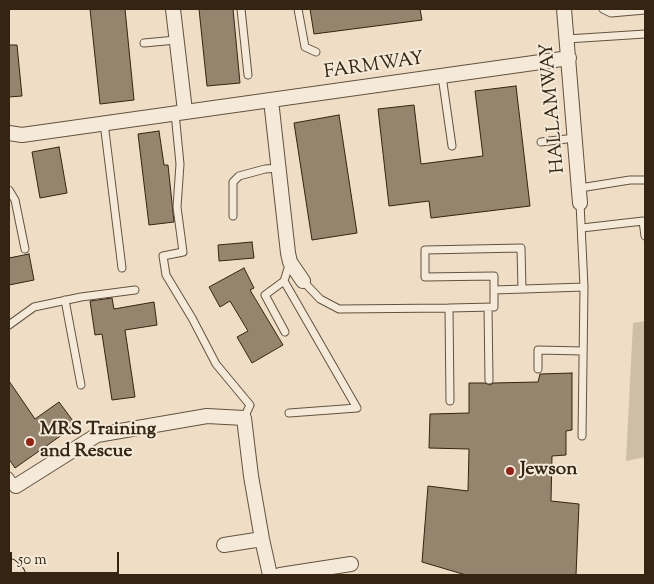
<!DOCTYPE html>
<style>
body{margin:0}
#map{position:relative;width:654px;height:584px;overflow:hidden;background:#efdec5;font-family:"Sorts Mill Goudy",serif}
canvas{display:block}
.frame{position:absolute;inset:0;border:10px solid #342411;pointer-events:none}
.scale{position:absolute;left:10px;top:552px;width:109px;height:22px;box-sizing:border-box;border:2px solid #342411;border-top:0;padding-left:6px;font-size:15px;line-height:18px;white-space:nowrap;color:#342411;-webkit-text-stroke:4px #f5ead9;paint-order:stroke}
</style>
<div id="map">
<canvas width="654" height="584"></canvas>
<div class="frame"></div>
<div class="scale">50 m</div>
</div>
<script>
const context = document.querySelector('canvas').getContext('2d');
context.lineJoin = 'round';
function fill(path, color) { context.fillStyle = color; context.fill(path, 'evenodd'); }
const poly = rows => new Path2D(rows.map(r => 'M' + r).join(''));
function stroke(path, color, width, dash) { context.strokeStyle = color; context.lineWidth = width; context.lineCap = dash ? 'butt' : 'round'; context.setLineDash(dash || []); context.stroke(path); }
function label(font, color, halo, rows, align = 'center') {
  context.font = font + ' "Sorts Mill Goudy",serif'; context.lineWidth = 4; context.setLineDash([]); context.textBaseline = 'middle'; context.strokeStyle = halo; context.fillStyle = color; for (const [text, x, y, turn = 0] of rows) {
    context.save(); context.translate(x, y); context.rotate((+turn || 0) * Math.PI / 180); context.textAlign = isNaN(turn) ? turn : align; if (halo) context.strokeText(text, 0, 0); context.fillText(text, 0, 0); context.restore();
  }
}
const green = poly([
 [645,321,645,457,626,461,633,323]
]);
const building = poly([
 [90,9,125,9,134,100,100,104,90,9],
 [199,9,233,9,240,83,207,86,199,9],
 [310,9,420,9,422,20,314,34,310,9],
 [9,45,17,45,22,96,9,97,9,45],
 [516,86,530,206,431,218,429,201,389,206,378,109,414,105,421,164,483,156,475,91,516,86],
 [339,115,357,233,312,240,294,123,339,115],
 [159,131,164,165,168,165,174,222,149,225,138,134,159,131],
 [59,147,67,193,40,198,32,152,59,147],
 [252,242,254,258,219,261,218,245,252,242],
 [29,254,34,280,9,285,9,258,29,254],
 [244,268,254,288,250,290,283,345,252,363,237,337,248,331,230,301,220,307,209,287,244,268],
 [112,298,114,309,154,302,157,325,125,330,135,397,112,400,102,334,95,335,90,301,112,298],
 [572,373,572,430,566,431,566,455,552,456,551,501,579,504,576,575,466,575,422,562,428,486,468,491,469,449,429,448,430,414,469,413,469,383,485,383,490,385,493,383,538,382,540,374,572,373],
 [9,381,35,419,59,402,76,425,15,468,9,459,9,381]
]);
const service = poly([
 [241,9,248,75],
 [298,9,305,47,316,52],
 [603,9,611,13,645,10],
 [567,39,645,34],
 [144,43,176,40],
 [442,76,452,146],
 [175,113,180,164,177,207,183,252,163,256,166,275,192,318,216,364,250,405,244,418],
 [104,123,122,268],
 [541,142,575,138],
 [580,188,630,180,645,180],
 [9,190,15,200,25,249],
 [580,203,584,287,582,436],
 [233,216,233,182,239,176,265,169,279,168],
 [582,228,643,221,645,236],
 [284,281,357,408,289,413],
 [303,281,320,299,339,309,449,308],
 [494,290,584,287],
 [65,300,81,385],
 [488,307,489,380],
 [9,325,34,307,81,297,135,290],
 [285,332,265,295,284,281,290,262],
 [538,369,538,350,583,351],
 [450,401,449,308,494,307,494,276,425,277,425,250,521,248,522,289],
 [9,476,16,486]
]);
const minor = poly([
 [173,9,185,111],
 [564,9,580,203],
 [271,100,288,253,290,262,303,281],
 [9,133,22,135,569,58],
 [16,486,97,435,207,416,244,418,251,476,262,539,270,575],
 [224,545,262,539],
 [280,575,351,564]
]);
const trunk = poly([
 [9,570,14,575]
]);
const markers = [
 [30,442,5,"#8f2418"],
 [510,471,5,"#8f2418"]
];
const streetNames = [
 ["FARMWAY",374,67,-8],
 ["HALLAMWAY",554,108,-95]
];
const poiNames = [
 ["MRS Training",40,431],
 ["and Rescue",40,453],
 ["Jewson",520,471]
];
fill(green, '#cfbea6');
fill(building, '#95856f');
stroke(building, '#342411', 1);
stroke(service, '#63523e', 9);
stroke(minor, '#63523e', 16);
stroke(trunk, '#342411', 24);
stroke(service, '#f5ead9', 7);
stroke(minor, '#f5ead9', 14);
stroke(trunk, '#efdec5', 22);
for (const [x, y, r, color] of markers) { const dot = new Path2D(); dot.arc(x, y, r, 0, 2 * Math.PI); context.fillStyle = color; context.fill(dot); stroke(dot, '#f5ead9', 2); }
label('19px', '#342411', '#f5ead9', streetNames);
label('bold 19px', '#342411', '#f5ead9', poiNames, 'left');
</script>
